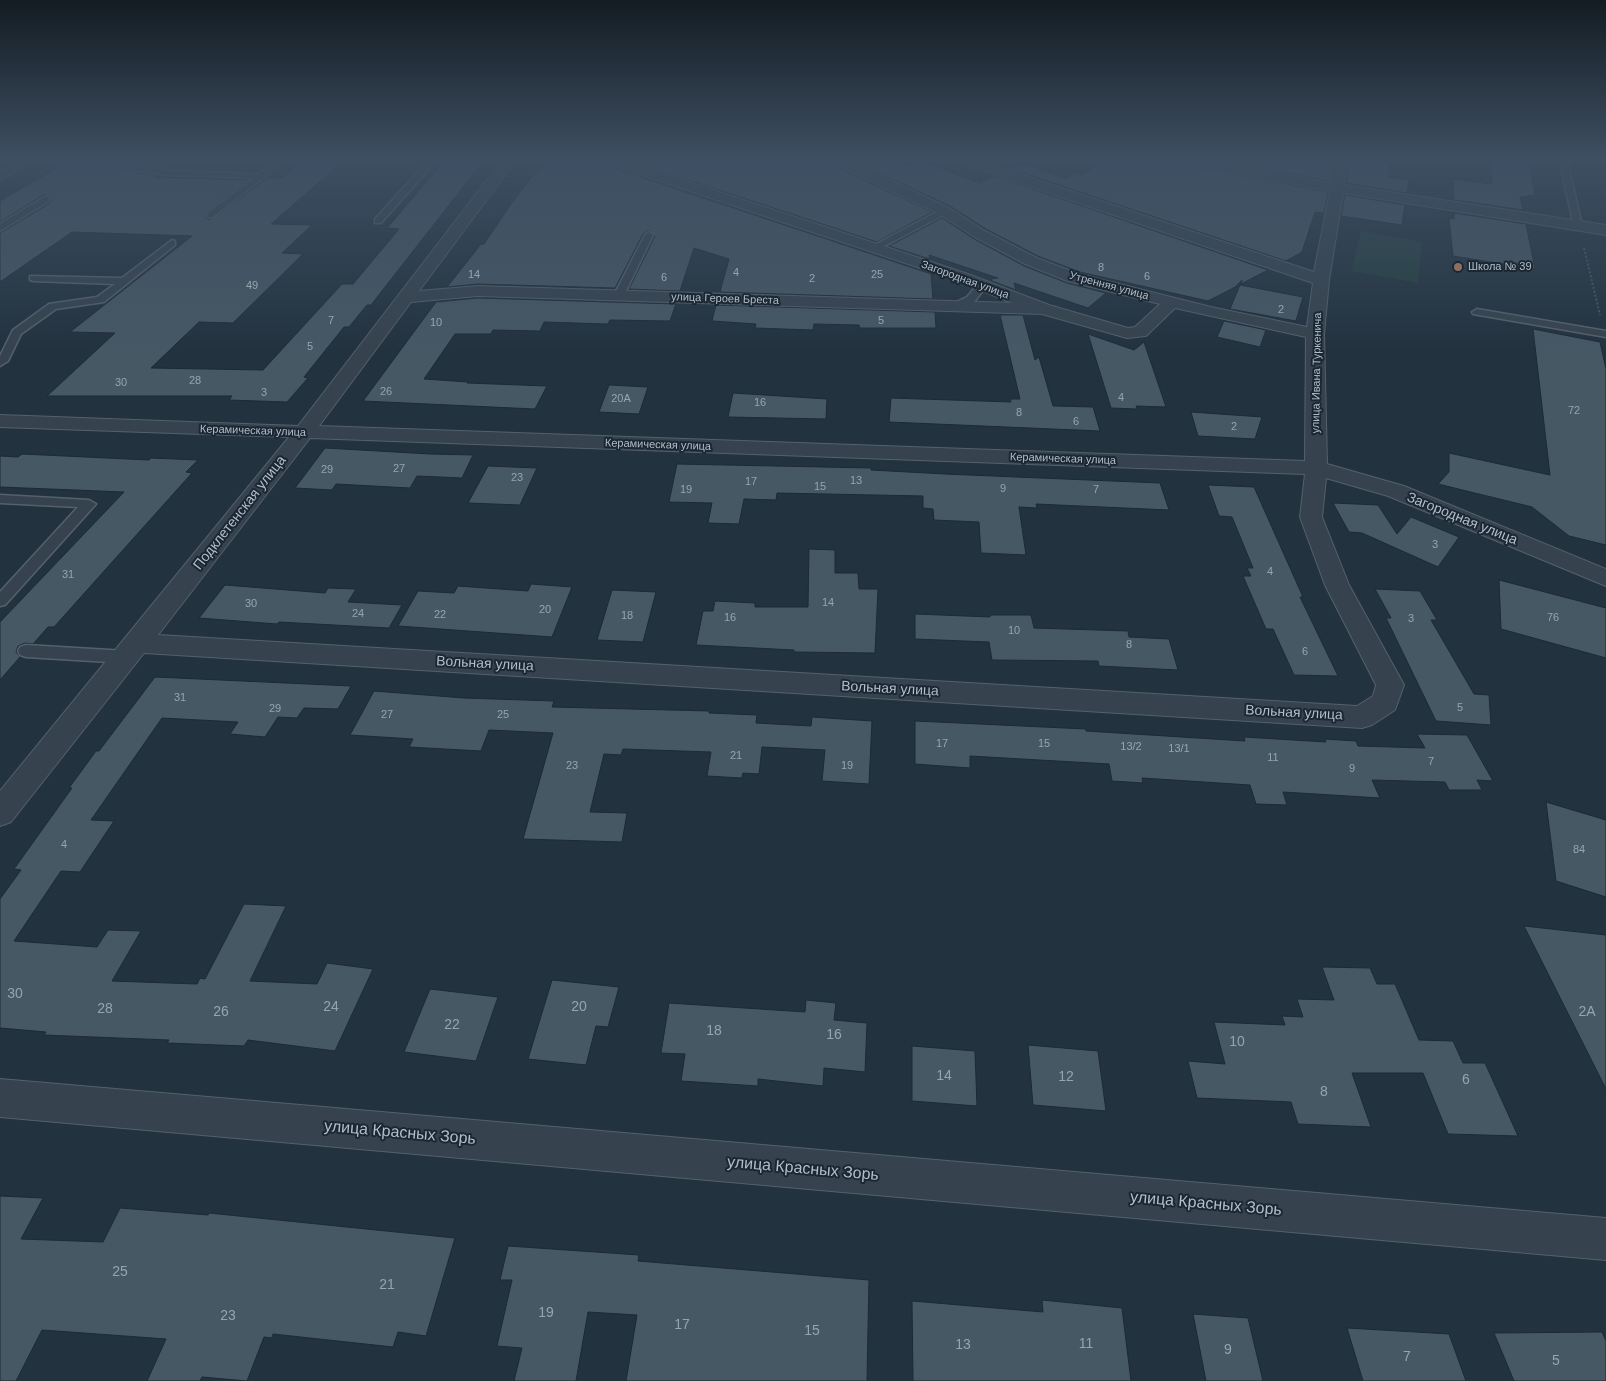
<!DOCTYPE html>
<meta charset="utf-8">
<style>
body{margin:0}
canvas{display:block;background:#22323e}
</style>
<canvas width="1606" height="1381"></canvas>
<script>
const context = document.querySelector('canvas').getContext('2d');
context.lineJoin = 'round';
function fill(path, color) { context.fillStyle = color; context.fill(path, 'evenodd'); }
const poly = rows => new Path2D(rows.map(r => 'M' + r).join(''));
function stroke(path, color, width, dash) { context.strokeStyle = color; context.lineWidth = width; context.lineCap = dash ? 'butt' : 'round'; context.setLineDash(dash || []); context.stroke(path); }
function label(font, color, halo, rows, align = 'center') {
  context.font = font + ' Arial,sans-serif'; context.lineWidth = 4; context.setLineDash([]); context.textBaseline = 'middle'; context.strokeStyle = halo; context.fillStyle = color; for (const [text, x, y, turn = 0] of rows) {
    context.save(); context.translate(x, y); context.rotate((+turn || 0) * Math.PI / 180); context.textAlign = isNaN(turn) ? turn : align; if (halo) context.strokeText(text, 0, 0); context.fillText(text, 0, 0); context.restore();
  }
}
const green = poly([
 [1361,231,1422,242,1418,283,1352,271]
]);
const building = poly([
 [72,159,120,159,121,167,130,172,156,175,154,177,249,180,207,212,206,218,210,220,267,178,282,178,305,159,346,159,271,224,312,225,282,253,303,254,233,323,199,322,151,368,263,370,342,284,353,284,399,229,387,228,446,159,485,159,371,305,367,305,349,327,344,327,304,377,308,378,287,402,229,400,232,396,47,396,115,333,70,332,192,236,72,232,0,282,0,233,50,203,52,199,45,194,0,222,0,201,72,159],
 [132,159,180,159,166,169,134,164,132,159],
 [550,159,600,159,602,164,931,274,933,299,720,292,729,259,694,248,680,291,629,289,655,236,649,230,643,234,615,288,478,284,447,287,481,244,484,244,511,204,538,169,542,169,550,159],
 [625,159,827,159,830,164,932,212,877,242,625,159],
 [850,159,898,159,899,167,919,161,979,183,995,176,1268,270,1241,284,1242,280,1235,287,1208,301,1080,272,1038,256,986,229,950,206,850,159],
 [1105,159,1157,159,1328,192,1324,213,1315,212,1302,252,1286,261,1012,169,1024,164,1066,178,1076,173,1082,175,1105,159],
 [1225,159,1334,159,1330,181,1224,161,1225,159],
 [1350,159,1390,159,1388,177,1409,180,1407,193,1346,183,1350,159],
 [1490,159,1528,159,1535,195,1520,197,1523,210,1454,200,1453,179,1492,184,1490,159],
 [1345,195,1405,205,1402,225,1341,216,1345,195],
 [1454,213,1526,224,1535,269,1453,256,1449,218,1454,219,1454,213],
 [942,218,974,239,1024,266,1067,283,1106,293,1088,308,1014,283,1016,290,992,281,991,279,998,278,929,255,930,259,889,246,942,218],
 [1240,285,1303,297,1296,321,1230,309,1240,285],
 [478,298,676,304,670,321,610,320,608,324,544,322,540,331,493,330,491,334,455,334,424,379,468,382,467,383,547,386,535,409,363,401,436,302,478,298],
 [716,305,935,312,936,328,860,328,859,325,814,324,813,330,755,328,756,324,712,321,716,305],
 [1000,315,1023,315,1035,360,1039,357,1053,406,1093,407,1100,431,889,422,891,398,1011,402,1010,399,1020,399,1000,315],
 [1224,321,1266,330,1260,347,1217,337,1224,321],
 [1533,329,1600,342,1606,369,1606,545,1569,536,1532,507,1438,484,1449,472,1449,453,1550,475,1533,329],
 [1088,334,1134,350,1144,342,1166,407,1136,406,1137,409,1111,408,1088,334],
 [609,385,648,387,639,414,599,412,609,385],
 [733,393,827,399,826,419,728,417,733,393],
 [1191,412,1262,417,1255,439,1198,436,1191,412],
 [325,448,430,454,473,455,462,478,417,476,410,488,336,484,332,490,295,488,325,448],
 [22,454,149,460,151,458,198,460,186,472,192,473,54,627,48,627,33,644,25,643,18,646,16,652,20,657,0,680,0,622,124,492,0,487,0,456,18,457,22,454],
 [677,464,871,468,871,470,945,474,1160,483,1169,510,1036,504,1037,508,1019,507,1026,555,981,553,979,522,934,520,933,509,923,508,923,496,777,493,776,500,744,499,739,524,708,523,712,503,669,502,677,464],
 [488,466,537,468,520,505,468,503,488,466],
 [1208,485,1254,487,1303,597,1300,597,1338,676,1294,675,1273,629,1266,629,1243,576,1251,576,1247,568,1253,568,1232,517,1219,516,1208,485],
 [1333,503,1378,505,1397,534,1411,517,1459,537,1438,567,1362,533,1349,532,1333,503],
 [809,549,835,550,835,573,858,573,859,589,878,589,875,653,794,652,794,650,696,645,703,611,713,611,715,601,755,603,755,607,808,607,809,549],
 [1499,580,1606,608,1606,658,1501,629,1499,580],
 [531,584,572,587,552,637,398,626,418,591,454,593,458,586,528,591,531,584],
 [225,585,325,593,328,588,356,589,348,602,402,605,389,628,279,622,277,624,199,618,225,585],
 [1375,589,1420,591,1437,620,1431,620,1474,694,1489,695,1491,725,1436,721,1386,618,1391,618,1375,589],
 [612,590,656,592,643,642,597,640,612,590],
 [915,614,990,617,990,615,1031,615,1034,628,1128,631,1129,637,1169,639,1178,670,1099,666,1098,661,992,660,989,642,915,639,915,614],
 [155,677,351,686,338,709,304,708,297,718,278,717,265,737,230,734,238,722,162,718,91,820,114,821,80,872,61,871,14,941,97,947,108,930,141,931,112,981,197,984,200,978,205,979,244,904,286,906,250,981,317,984,327,963,373,969,335,1051,248,1040,244,1046,167,1043,169,1040,44,1035,46,1032,0,1028,0,899,21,870,14,869,72,788,69,788,96,751,99,751,155,677],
 [374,691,464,698,554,701,552,707,709,711,709,713,757,715,756,723,811,726,812,717,872,721,869,784,822,781,825,750,762,747,759,774,743,773,742,778,707,776,711,752,623,749,621,755,604,754,590,812,627,813,622,842,523,839,553,733,489,730,481,751,409,747,413,739,350,735,374,691],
 [915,721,1086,729,1086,731,1245,741,1244,737,1326,742,1325,739,1356,741,1358,746,1425,748,1417,734,1467,735,1493,781,1477,780,1482,790,1449,790,1445,782,1372,780,1380,798,1283,792,1287,805,1256,804,1250,785,1142,778,1143,783,1112,781,1109,764,970,756,970,768,915,764,915,721],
 [1546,802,1606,820,1606,897,1556,881,1546,802],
 [1524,926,1606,935,1606,1089,1524,926],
 [1322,967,1370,968,1377,984,1395,984,1419,1040,1453,1041,1463,1063,1485,1063,1518,1136,1448,1134,1423,1073,1352,1073,1371,1127,1298,1124,1291,1102,1197,1098,1188,1061,1225,1064,1214,1022,1285,1025,1282,1016,1303,1017,1297,999,1334,1000,1322,967],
 [552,980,619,987,608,1027,596,1026,586,1065,528,1059,552,980],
 [430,989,498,997,476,1061,404,1052,430,989],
 [806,1000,836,1003,834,1020,867,1023,865,1072,824,1068,823,1086,758,1079,758,1086,681,1081,685,1054,661,1053,669,1003,805,1012,806,1000],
 [1028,1045,1098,1051,1106,1111,1033,1105,1028,1045],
 [912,1046,975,1051,977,1106,912,1101,912,1046],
 [0,1196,43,1198,21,1239,103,1242,120,1208,208,1215,209,1213,455,1238,426,1336,398,1332,393,1347,273,1334,272,1338,264,1337,247,1381,202,1377,200,1381,147,1381,166,1339,42,1330,16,1381,0,1381,0,1196],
 [508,1246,639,1255,638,1261,869,1280,867,1381,626,1381,637,1315,588,1312,576,1381,514,1381,522,1348,497,1346,512,1280,500,1280,508,1246],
 [1042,1300,1122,1308,1131,1381,913,1381,912,1301,1043,1312,1042,1300],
 [1193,1314,1248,1318,1263,1381,1206,1381,1193,1314],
 [1347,1328,1449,1334,1466,1381,1363,1381,1347,1328],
 [1602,1332,1606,1341,1606,1381,1514,1381,1494,1333,1602,1332]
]);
const path = poly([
 [1584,248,1600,315]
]);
const service = poly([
 [122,159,130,159,129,162,133,166,168,171,260,174,279,159,288,159,211,218,208,217,208,213,254,178,168,175,131,170,122,165,122,159],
 [430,159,438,159,381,223,375,223,375,219,430,159],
 [1559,159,1567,159,1582,226,1581,228,1578,229,1574,226,1559,159],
 [0,164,18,164,22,166,18,168,0,168,0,164],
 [46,196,50,199,49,201,0,231,0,224,46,196],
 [944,208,948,211,947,213,877,250,871,250,869,248,944,208],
 [649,232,653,235,624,295,619,298,615,297,614,295,645,235,649,232],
 [172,240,175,241,175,245,104,302,56,309,21,334,8,361,0,366,0,356,13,330,49,304,97,297,115,284,33,281,30,280,30,276,122,278,172,240],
 [982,282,987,285,975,301,960,308,952,308,952,304,967,297,979,283,982,282],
 [1477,309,1606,331,1606,337,1473,314,1472,312,1477,309],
 [0,495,89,500,96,504,5,605,0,606,0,592,78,507,0,503,0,495],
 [26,645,126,651,132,653,134,657,132,661,126,663,26,657,20,655,18,651,20,647,26,645]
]);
const minor = poly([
 [503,159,517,159,419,291,478,286,1012,303,956,280,603,162,602,159,620,159,968,274,1049,305,1128,328,1135,327,1160,304,1067,281,1025,264,975,237,939,214,831,162,829,159,846,159,949,208,985,231,1037,258,1079,274,1211,307,1307,327,1313,283,958,162,956,159,975,159,1314,272,1330,191,1185,163,1180,162,1179,159,1205,159,1331,183,1336,159,1348,159,1344,185,1606,225,1606,235,1343,193,1329,280,1324,334,1327,464,1404,486,1606,569,1606,586,1388,496,1326,478,1322,517,1349,585,1404,685,1395,710,1372,725,1362,728,144,653,11,822,0,826,0,791,289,437,0,427,0,415,298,426,503,159],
 [478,296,1042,314,1127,338,1146,336,1175,308,1306,337,1305,461,319,426,411,302,478,296],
 [310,438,1305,474,1300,517,1325,585,1376,685,1373,696,1357,706,158,635,310,438],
 [0,1079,1606,1218,1606,1260,0,1117,0,1079]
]);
const tertiary = poly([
 [22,159,38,159,0,180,0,171,22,159]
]);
const markers = [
 [1458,267,5,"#8d6e63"]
];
const farPoinames = [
 ["Школа № 39",1468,267]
];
const numberNames = [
 ["8",1101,268],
 ["4",736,273],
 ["14",474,275],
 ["25",877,275],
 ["6",1147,277],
 ["6",664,278],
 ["2",812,279],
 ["49",252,286],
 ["2",1281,310],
 ["7",331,321],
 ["5",881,321],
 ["10",436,323],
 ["5",310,347],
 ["28",195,381],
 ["30",121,383],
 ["26",386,392],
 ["3",264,393],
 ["4",1121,398],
 ["20А",621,399],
 ["16",760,403],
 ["72",1574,411],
 ["8",1019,413],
 ["6",1076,422],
 ["2",1234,427],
 ["27",399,469],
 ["29",327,470],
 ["23",517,478],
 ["13",856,481],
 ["17",751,482],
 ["15",820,487],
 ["9",1003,489],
 ["19",686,490],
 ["7",1096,490],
 ["3",1435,545],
 ["4",1270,572],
 ["31",68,575],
 ["14",828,603],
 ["30",251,604],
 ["20",545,610],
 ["24",358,614],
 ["22",440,615],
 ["18",627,616],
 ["16",730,618],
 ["76",1553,618],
 ["3",1411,619],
 ["10",1014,631],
 ["8",1129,645],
 ["6",1305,652],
 ["31",180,698],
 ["5",1460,708],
 ["29",275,709],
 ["27",387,715],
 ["25",503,715],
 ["17",942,744],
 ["15",1044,744],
 ["13/2",1131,747],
 ["13/1",1179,749],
 ["21",736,756],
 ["11",1273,758],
 ["7",1431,762],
 ["23",572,766],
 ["19",847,766],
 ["9",1352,769],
 ["4",64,845],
 ["84",1579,850]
];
const farStreetnames = [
 ["Загородная улица",965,280,20],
 ["Утренняя улица",1109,286,15],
 ["улица Героев Бреста",725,299,2],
 ["улица Ивана Туркенича",1317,373,-89],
 ["Керамическая улица",253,431,2],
 ["Керамическая улица",658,445,2],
 ["Керамическая улица",1063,459,2]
];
const streetNames = [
 ["Подклетенская улица",240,513,-52],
 ["Загородная улица",1462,519,22],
 ["Вольная улица",485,664,3],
 ["Вольная улица",890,689,3],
 ["Вольная улица",1294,713,3]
];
const nearNumbernames = [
 ["30",15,994],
 ["24",331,1007],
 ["20",579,1007],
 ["28",105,1009],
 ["26",221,1012],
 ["2А",1587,1012],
 ["22",452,1025],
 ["18",714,1031],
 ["16",834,1035],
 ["10",1237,1042],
 ["14",944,1076],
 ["12",1066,1077],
 ["6",1466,1080],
 ["8",1324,1092],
 ["25",120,1272],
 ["21",387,1285],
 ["19",546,1313],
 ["23",228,1316],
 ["17",682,1325],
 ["15",812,1331],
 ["11",1086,1344],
 ["13",963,1345],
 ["9",1228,1350],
 ["7",1407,1357],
 ["5",1556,1361]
];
const nearStreetnames = [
 ["улица Красных Зорь",400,1133,5],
 ["улица Красных Зорь",803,1169,5],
 ["улица Красных Зорь",1206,1204,5]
];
fill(green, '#243f3f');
fill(building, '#465864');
stroke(building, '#1d2a35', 1);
stroke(service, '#54616c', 3);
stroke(minor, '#54616c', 2);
stroke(tertiary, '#54616c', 2);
stroke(path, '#425b5b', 2, [2, 2]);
fill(service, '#36434e');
fill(minor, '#36434e');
fill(tertiary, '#36434e');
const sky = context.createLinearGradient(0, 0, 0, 352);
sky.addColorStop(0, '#131c22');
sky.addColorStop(0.45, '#3e4f63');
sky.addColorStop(1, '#3e4f6300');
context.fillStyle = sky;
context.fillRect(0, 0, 1606, 352);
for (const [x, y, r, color] of markers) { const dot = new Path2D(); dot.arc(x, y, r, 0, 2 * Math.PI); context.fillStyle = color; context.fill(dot); stroke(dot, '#1b2833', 2); }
label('11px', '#b2bec9', '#1b2833', farPoinames, 'left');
label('11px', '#97a4b0', null, numberNames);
label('11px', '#b2bec9', '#1b2833', farStreetnames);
label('14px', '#b2bec9', '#1b2833', streetNames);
label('14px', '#97a4b0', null, nearNumbernames);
label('16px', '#b2bec9', '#1b2833', nearStreetnames);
</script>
